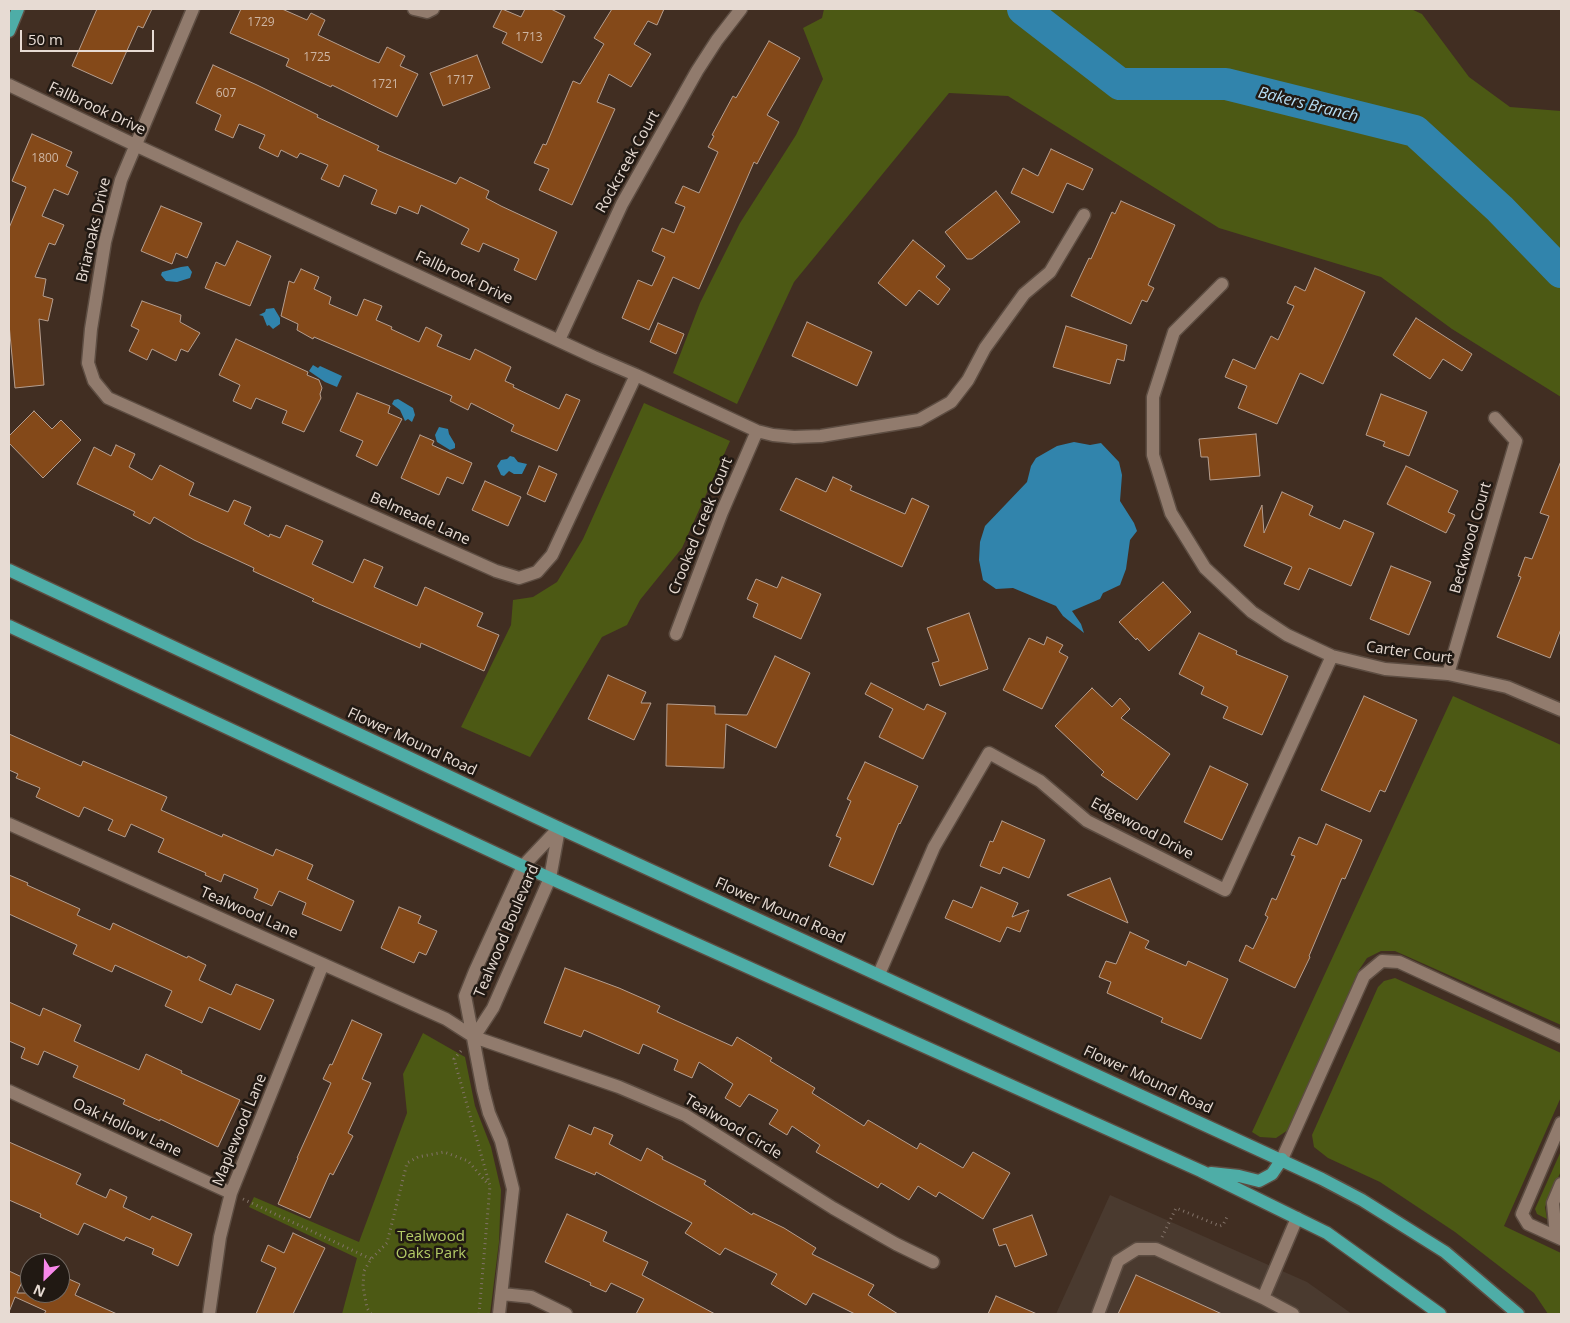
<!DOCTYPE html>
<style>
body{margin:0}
#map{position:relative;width:1570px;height:1323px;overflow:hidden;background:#412e22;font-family:"Open Sans",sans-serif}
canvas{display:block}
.frame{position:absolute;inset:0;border:10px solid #e7dbd3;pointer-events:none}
.north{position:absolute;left:20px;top:1253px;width:50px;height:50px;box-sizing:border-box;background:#211913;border:1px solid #706760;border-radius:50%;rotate:204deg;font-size:14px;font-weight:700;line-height:20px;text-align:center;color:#e7dbd3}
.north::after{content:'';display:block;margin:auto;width:18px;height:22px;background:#f888eb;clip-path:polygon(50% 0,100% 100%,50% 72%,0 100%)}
.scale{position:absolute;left:20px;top:30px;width:134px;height:22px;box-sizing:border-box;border:2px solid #e7dbd3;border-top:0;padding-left:6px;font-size:15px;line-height:18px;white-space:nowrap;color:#e7dbd3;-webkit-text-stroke:4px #211913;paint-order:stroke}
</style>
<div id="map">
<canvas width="1570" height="1323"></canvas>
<div class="frame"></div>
<div class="north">N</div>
<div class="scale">50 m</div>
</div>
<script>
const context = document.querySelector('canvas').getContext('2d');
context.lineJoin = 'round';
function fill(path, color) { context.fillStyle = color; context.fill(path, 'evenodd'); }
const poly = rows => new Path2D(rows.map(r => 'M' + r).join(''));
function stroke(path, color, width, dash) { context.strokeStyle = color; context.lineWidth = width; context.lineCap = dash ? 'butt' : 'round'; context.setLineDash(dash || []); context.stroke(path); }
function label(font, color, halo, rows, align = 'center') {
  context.font = font + ' "Open Sans",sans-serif'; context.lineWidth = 5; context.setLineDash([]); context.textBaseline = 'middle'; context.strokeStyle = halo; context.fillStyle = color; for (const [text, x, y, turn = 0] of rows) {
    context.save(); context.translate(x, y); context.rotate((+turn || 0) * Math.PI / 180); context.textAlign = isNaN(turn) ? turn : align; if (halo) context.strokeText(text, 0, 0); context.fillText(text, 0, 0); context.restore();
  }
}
const commercial = poly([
 [1110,1195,1307,1282,1352,1314,1056,1314]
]);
const green = poly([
 [824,9,1411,9,1422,14,1469,77,1510,107,1561,111,1561,397,1452,329,1381,277,1219,228,1008,96,949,93,794,282,737,404,673,373,700,303,740,223,796,135,823,79,803,28,822,18],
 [644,403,730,441,682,548,640,600,627,625,602,637,530,757,461,727,511,625,513,600,533,597,557,582,583,539],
 [1453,696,1561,745,1561,1025,1395,951,1381,951,1367,958,1359,970,1288,1130,1276,1138,1260,1137,1252,1132],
 [1395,978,1561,1053,1561,1097,1504,1226,1561,1253,1561,1314,1548,1314,1534,1293,1455,1232,1380,1182,1328,1158,1314,1147,1312,1135,1378,987,1384,981],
 [423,1033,465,1057,475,1106,491,1147,501,1190,499,1242,490,1314,342,1314,357,1258,249,1207,254,1197,359,1242,407,1113,403,1074],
 [1561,1151,1561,1171,1545,1207,1547,1219,1537,1214,1535,1209]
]);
const water = poly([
 [188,266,192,272,190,278,177,282,166,281,161,275,162,272,181,267],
 [274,308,280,318,280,324,273,329,269,325,267,326,263,316,259,315,265,312,266,309],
 [313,365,318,368,320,366,342,376,337,387,325,382,309,371],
 [398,399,413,408,415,415,412,422,408,419,405,421,400,410,392,404,394,400],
 [439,427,448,429,449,434,455,444,455,448,450,450,437,442,435,435],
 [1074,442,1090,445,1101,443,1119,462,1122,475,1120,501,1134,523,1137,531,1130,540,1126,569,1120,585,1103,593,1100,599,1072,611,1081,624,1084,633,1063,616,1056,606,1013,588,996,589,983,580,979,560,980,542,985,526,1027,482,1031,466,1036,458,1057,446],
 [510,456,514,457,518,462,527,464,522,474,514,474,509,471,504,476,501,475,497,466,501,460,507,459]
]);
const river = poly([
 [1023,9,1120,84,1226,84,1415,131,1500,209,1561,272]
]);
const building = poly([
 [97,9,152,9,143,28,138,26,112,84,72,66,97,9],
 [241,9,282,9,307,20,311,13,325,20,318,35,369,59,379,63,387,47,405,56,400,66,418,74,397,117,332,85,331,87,286,66,289,59,230,33,241,9],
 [502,9,521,17,525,9,551,9,565,16,542,63,502,43,507,33,493,27,502,9],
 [612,9,664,9,657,25,648,21,634,44,651,54,631,87,609,74,597,102,615,109,572,205,539,190,549,169,534,163,543,144,546,145,573,81,580,84,604,44,594,38,612,9],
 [769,41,800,58,767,115,779,122,757,164,754,162,699,289,673,277,649,330,622,318,638,280,652,286,665,257,652,251,662,228,674,233,685,207,675,203,683,186,699,193,718,152,708,147,714,136,712,135,733,96,736,98,769,41],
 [477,55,490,88,443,106,430,73,477,55],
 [213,65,257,85,318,115,317,117,379,146,377,150,456,184,460,177,489,191,486,198,501,206,557,232,536,280,514,270,519,259,483,243,479,252,461,244,469,229,421,205,418,214,399,206,396,214,371,204,377,190,344,175,339,187,321,179,328,165,300,153,297,158,281,150,278,157,259,148,265,135,239,124,233,138,215,130,221,115,196,103,213,65],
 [32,134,72,152,66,166,78,172,68,195,54,189,42,216,64,225,55,245,49,243,35,277,46,279,43,296,53,299,48,321,39,319,44,385,15,388,9,324,9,228,26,187,12,181,32,134],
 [1051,149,1093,169,1083,190,1067,183,1053,213,1011,193,1023,168,1038,176,1051,149],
 [996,191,1020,222,972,259,967,259,945,232,996,191],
 [1121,201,1175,225,1148,285,1154,288,1147,302,1142,300,1131,324,1071,296,1089,258,1091,259,1112,212,1115,214,1121,201],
 [161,206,202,223,187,258,176,253,172,264,141,251,161,206],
 [913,240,945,266,936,277,950,289,938,305,919,290,906,306,878,283,913,240],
 [237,241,271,256,250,306,205,288,216,262,225,266,237,241],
 [1315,268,1365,292,1323,384,1300,373,1277,424,1238,408,1247,386,1225,377,1233,359,1255,369,1271,336,1278,340,1294,306,1287,303,1295,286,1305,291,1315,268],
 [301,269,319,277,314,289,331,297,329,304,357,316,364,299,382,306,376,320,392,327,391,329,419,342,426,327,442,335,437,346,470,360,475,349,511,367,505,381,514,385,513,387,559,409,566,394,580,400,557,451,511,431,514,425,471,403,468,410,450,401,452,396,314,337,313,339,297,330,298,324,281,316,289,281,294,283,301,269],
 [142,301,181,315,180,322,200,333,188,352,181,349,176,361,152,349,147,360,129,351,139,330,131,326,142,301],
 [1416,318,1472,354,1462,371,1443,359,1430,379,1393,355,1416,318],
 [807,322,872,352,857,386,792,356,807,322],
 [658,323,684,334,676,354,650,342,658,323],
 [1066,326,1127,345,1124,361,1117,359,1110,384,1053,367,1066,326],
 [236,339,308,372,307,375,319,380,322,388,320,394,321,398,304,432,282,423,287,411,256,398,251,409,233,401,240,385,219,375,236,339],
 [357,393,390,406,388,413,402,419,377,466,356,456,363,441,340,431,357,393],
 [1381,394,1427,412,1409,456,1383,446,1385,442,1366,435,1381,394],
 [34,411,52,429,61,420,81,440,43,478,9,443,9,436,34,411],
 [1256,434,1260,476,1210,480,1208,457,1201,457,1199,439,1256,434],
 [420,435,434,441,432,445,472,463,463,484,447,477,439,495,401,478,420,435],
 [116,445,135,454,129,467,152,480,160,465,194,483,189,495,228,512,234,500,251,507,244,524,269,537,270,534,280,538,286,525,323,541,312,564,353,583,364,559,383,567,374,587,417,606,425,587,483,613,477,626,499,635,484,671,421,643,420,648,312,601,314,599,253,571,254,568,194,540,154,517,150,524,133,515,135,512,77,484,94,447,111,456,116,445],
 [1561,461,1561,629,1550,658,1497,637,1521,577,1518,576,1525,557,1532,559,1549,516,1540,513,1561,461],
 [539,466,557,474,545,502,527,494,539,466],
 [1406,466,1458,491,1448,512,1455,515,1446,533,1387,504,1406,466],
 [833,477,852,486,850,490,905,514,912,498,929,506,902,567,780,510,796,478,826,492,833,477],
 [485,481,521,497,508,526,472,510,485,481],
 [1282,492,1313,506,1309,515,1340,529,1344,520,1374,533,1351,586,1309,568,1299,590,1284,584,1292,567,1244,546,1262,505,1264,533,1282,492],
 [1391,566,1431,582,1409,635,1370,619,1391,566],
 [782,577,821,594,801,639,753,617,758,604,747,599,756,579,777,588,782,577],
 [1163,582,1191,612,1149,651,1137,638,1136,640,1119,622,1163,582],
 [969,613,988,669,940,686,932,663,939,661,927,628,969,613],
 [1199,633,1237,651,1236,654,1288,676,1262,735,1223,718,1228,707,1201,694,1204,687,1179,674,1199,633],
 [1047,637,1063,645,1059,652,1068,657,1042,709,1003,690,1029,638,1044,645,1047,637],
 [775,656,810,673,776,748,726,724,724,768,666,766,667,704,715,706,715,714,747,715,775,656],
 [608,675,646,692,641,703,651,703,634,740,588,719,608,675],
 [871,683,924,710,927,704,946,713,923,759,879,737,893,709,865,694,871,683],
 [1092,688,1112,707,1120,698,1130,709,1121,718,1170,754,1137,800,1101,775,1104,772,1055,726,1092,688],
 [1364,696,1417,720,1385,792,1380,790,1370,812,1321,790,1364,696],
 [9,734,81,766,83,761,167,797,161,810,222,837,223,834,273,856,276,849,313,865,307,879,354,901,341,931,302,914,306,903,279,891,272,906,254,898,258,889,224,874,221,882,205,875,206,873,158,852,164,839,131,824,125,837,108,830,113,820,84,807,79,817,36,797,40,788,16,778,18,774,9,770,9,734],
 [865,762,918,786,900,824,899,823,873,885,829,866,841,838,836,836,851,801,847,799,865,762],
 [1210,766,1248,784,1222,840,1184,822,1210,766],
 [1002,821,1045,840,1029,878,1003,867,1000,874,980,866,990,841,993,842,1002,821],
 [1326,824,1362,840,1345,879,1342,878,1309,956,1310,957,1295,988,1239,961,1246,945,1253,949,1268,917,1265,915,1272,898,1276,900,1295,856,1291,855,1299,837,1317,845,1326,824],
 [9,875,28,883,27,885,80,909,77,915,110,930,113,923,187,958,188,956,206,965,199,980,231,995,236,984,274,1000,260,1030,209,1007,202,1023,165,1006,172,991,115,965,112,972,73,954,77,945,9,914,9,875],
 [1110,878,1128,923,1067,895,1110,878],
 [981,887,1018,903,1012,917,1029,910,1020,932,1007,927,1000,942,945,918,953,900,972,908,981,887],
 [399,907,421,916,418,923,437,931,426,955,419,952,414,963,381,948,399,907],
 [1130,932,1149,941,1145,948,1186,966,1188,961,1228,979,1201,1039,1161,1022,1163,1018,1107,993,1111,982,1099,977,1106,961,1116,964,1130,932],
 [565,968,619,988,660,1006,657,1012,732,1046,737,1037,772,1058,770,1061,815,1088,812,1093,864,1126,868,1120,917,1149,920,1143,963,1168,973,1152,1010,1173,983,1219,939,1192,936,1197,918,1186,909,1200,881,1183,878,1188,816,1152,820,1145,792,1126,787,1135,769,1124,778,1110,749,1094,740,1107,725,1098,733,1084,699,1062,692,1078,674,1070,678,1060,643,1044,639,1054,584,1030,581,1037,544,1023,565,968],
 [9,1002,40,1016,43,1008,81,1025,74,1041,139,1070,146,1054,182,1071,181,1073,240,1100,218,1147,160,1119,160,1121,123,1104,125,1100,73,1077,78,1066,44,1051,38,1065,21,1058,25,1048,9,1041,9,1002],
 [352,1020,382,1034,362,1079,371,1083,348,1133,353,1136,333,1175,330,1173,310,1218,278,1204,298,1158,297,1158,331,1083,323,1079,330,1064,332,1065,352,1020],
 [569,1125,591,1135,594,1127,613,1135,609,1144,641,1161,647,1148,663,1157,662,1159,706,1181,704,1184,752,1215,753,1213,784,1228,816,1248,812,1254,874,1285,868,1295,898,1314,855,1314,813,1293,806,1305,771,1284,777,1274,725,1248,720,1255,685,1233,692,1223,596,1172,595,1175,555,1158,569,1125],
 [9,1142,81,1174,76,1184,106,1198,110,1189,127,1197,123,1207,150,1220,152,1216,192,1234,178,1266,152,1254,154,1249,126,1237,124,1241,84,1223,78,1235,40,1217,41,1214,9,1200,9,1142],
 [567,1214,607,1232,603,1241,648,1262,642,1275,715,1314,636,1314,644,1299,611,1283,606,1292,590,1285,591,1283,545,1262,567,1214],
 [1032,1215,1047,1255,1015,1267,1006,1244,999,1246,993,1229,1032,1215],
 [293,1233,325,1248,293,1314,256,1314,276,1268,261,1261,268,1245,284,1253,293,1233],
 [9,1271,24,1278,17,1293,60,1293,60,1275,80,1284,75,1295,117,1314,44,1314,46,1311,15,1297,9,1312,9,1271],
 [1136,1275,1222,1314,1118,1314,1136,1275],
 [996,1296,1037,1314,988,1314,996,1296]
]);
const path = poly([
 [461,1051,454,1059,490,1186,479,1314],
 [243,1199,371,1259],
 [1162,1237,1176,1208,1220,1226,1223,1225,1228,1215],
 [371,1314,367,1308,363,1286,364,1271,371,1259,387,1243,407,1163,418,1157,444,1152,468,1161,488,1184]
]);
const minor = poly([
 [193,9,121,180,105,242,91,329,88,363,94,381,108,398,496,571,519,578,537,572,552,555,636,375],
 [414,9,427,12,433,9],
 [9,85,135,145,594,357,636,375,757,431,773,435,794,437,821,436,919,420,951,402,968,380,985,348,1024,294,1050,272,1084,215],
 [1222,284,1174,332,1153,397,1153,455,1171,513,1205,568,1252,612,1287,635,1332,656,1385,669,1448,674,1507,687,1561,710],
 [559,340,622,204,697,71,717,40,741,9],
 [676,634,722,512,757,431],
 [1448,674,1516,441,1495,418],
 [9,824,446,1019,474,1037,619,1087,685,1115,833,1208,896,1244,933,1262],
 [879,974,934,847,989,753,1040,781,1087,821,1225,890,1332,656],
 [474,1037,493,1008,550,878,559,829],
 [9,1091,231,1193],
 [1561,1123,1522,1214,1528,1224,1561,1239],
 [1282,1159,1364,976,1382,961,1399,962,1561,1037],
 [1556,1236,1553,1203,1561,1184],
 [502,1294,531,1297,566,1314],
 [1263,1298,1293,1314],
 [209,1314,220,1237,231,1193,323,964],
 [499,1314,513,1189,501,1141,489,1113,483,1090,465,996,475,971,523,866,559,828],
 [1098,1314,1118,1261,1137,1249,1156,1249,1263,1298,1297,1218]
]);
const major = poly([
 [9,31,18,9],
 [9,570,559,828,1322,1179,1362,1200,1445,1252,1518,1314],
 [9,626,523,866,1201,1171,1327,1233,1440,1314],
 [1211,1173,1239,1176,1259,1181,1272,1174,1282,1159]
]);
const numberNames = [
 ["1729",261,23],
 ["1713",529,38],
 ["1725",317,58],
 ["1717",460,81],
 ["1721",385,85],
 ["607",226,94],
 ["1800",45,159]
];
const streetNames = [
 ["Fallbrook Drive",97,109,25],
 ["Rockcreek Court",628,162,-61],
 ["Briaroaks Drive",94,230,-77],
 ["Fallbrook Drive",464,278,25],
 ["Belmeade Lane",420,519,24],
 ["Crooked Creek Court",701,526,-68],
 ["Beckwood Court",1471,538,-74],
 ["Carter Court",1409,653,8],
 ["Flower Mound Road",412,742,25],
 ["Edgewood Drive",1142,829,28],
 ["Flower Mound Road",780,911,24],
 ["Tealwood Lane",249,913,24],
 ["Tealwood Boulevard",507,931,-67],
 ["Flower Mound Road",1148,1080,25],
 ["Tealwood Circle",733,1127,31],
 ["Oak Hollow Lane",127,1128,25],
 ["Maplewood Lane",240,1130,-68]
];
const parkNames = [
 ["Tealwood",431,1237],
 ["Oaks Park",431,1254]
];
const waterNames = [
 ["Bakers Branch",1308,105,14]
];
fill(commercial, '#4a3a2f');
fill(green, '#4c5914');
fill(water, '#3184ac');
stroke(river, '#3184ac', 32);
fill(building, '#844919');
stroke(building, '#b59e8f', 1);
stroke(minor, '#5d4d42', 15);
stroke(major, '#5d4d42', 15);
stroke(path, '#837369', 3, [1, 4]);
stroke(minor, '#917b6d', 12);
stroke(major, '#4eada7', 12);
label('12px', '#ceb6a4', null, numberNames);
label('15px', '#e7dbd3', '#211913', streetNames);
label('15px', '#b4cb67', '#211913', parkNames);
label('italic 16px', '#b7def5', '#211913', waterNames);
</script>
